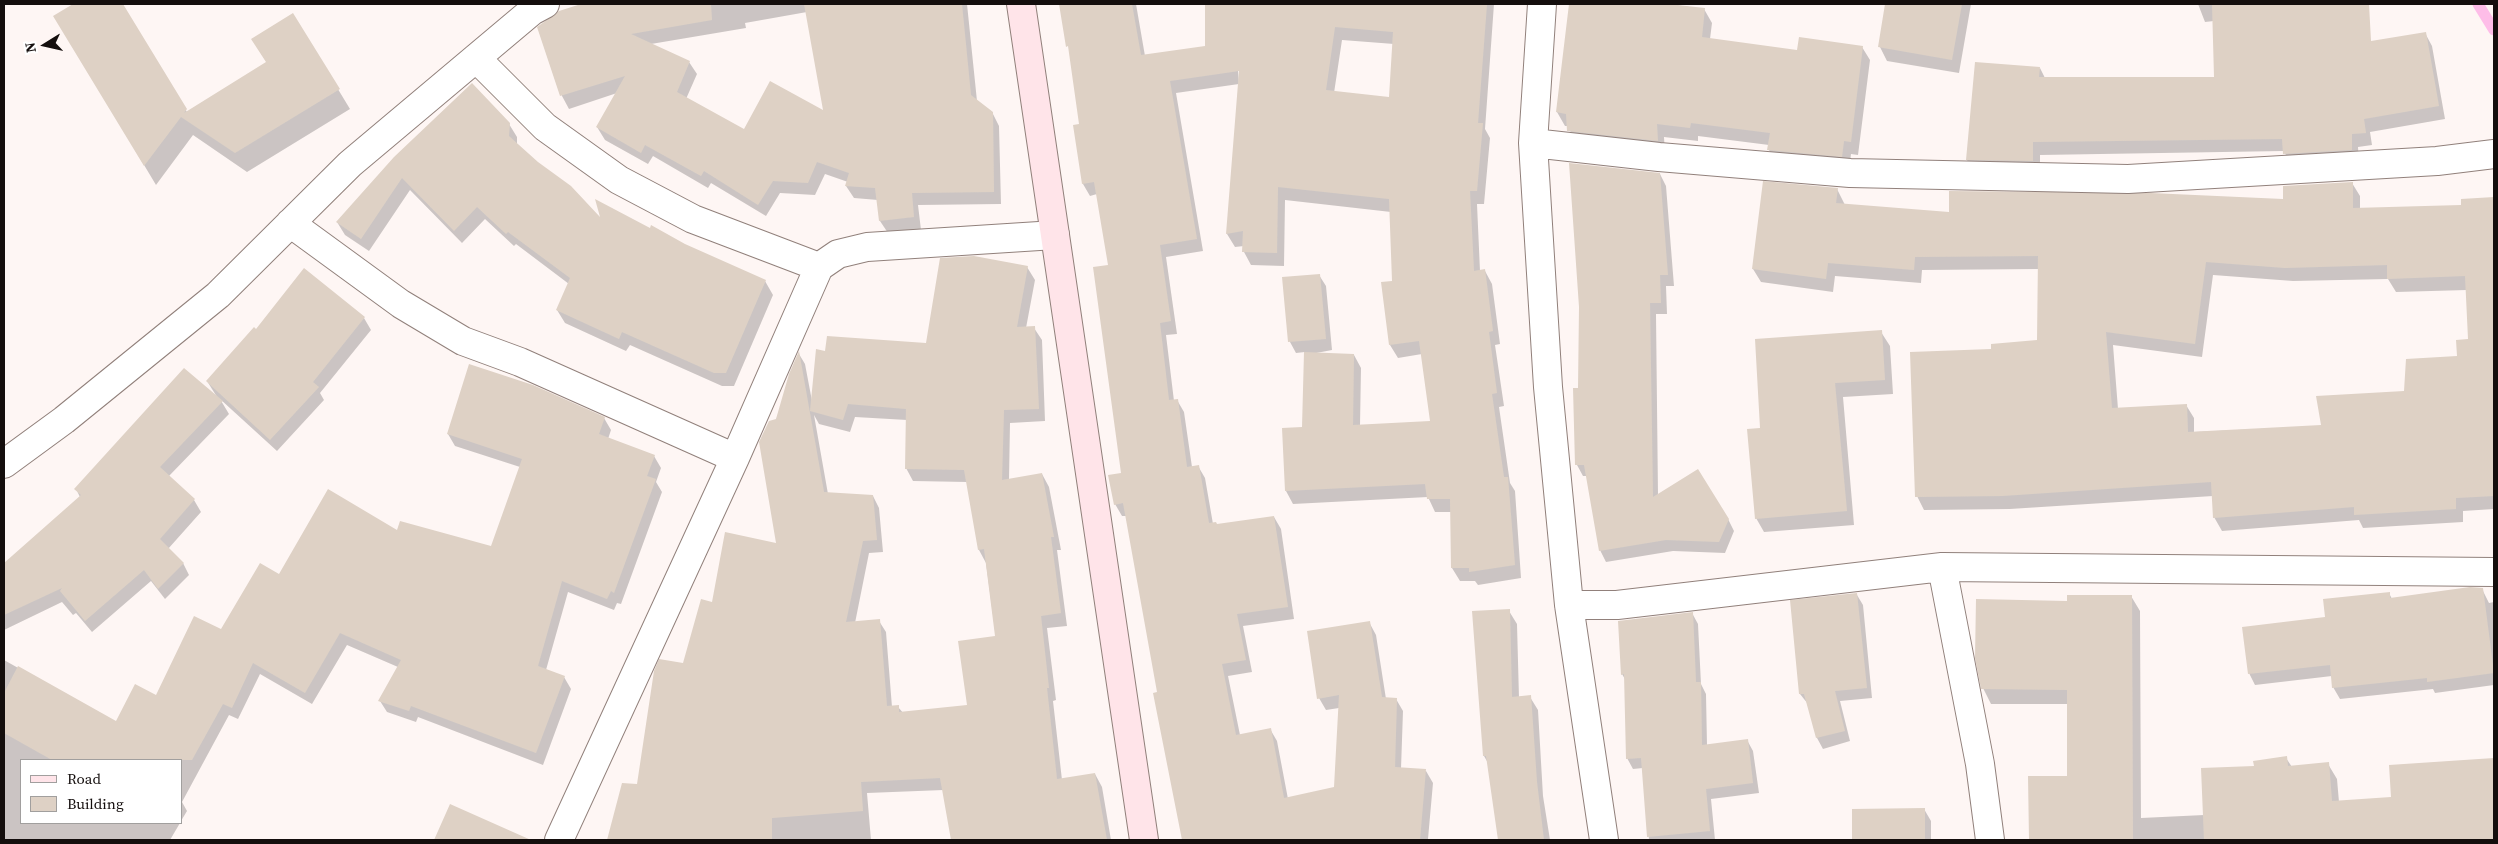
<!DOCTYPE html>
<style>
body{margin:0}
#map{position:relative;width:2498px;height:844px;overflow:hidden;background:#fef6f4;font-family:"Source Serif 4",serif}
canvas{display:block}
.frame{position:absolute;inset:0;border:5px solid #140e0d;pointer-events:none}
.legend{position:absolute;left:20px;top:759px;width:162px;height:65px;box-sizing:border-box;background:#fff;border:1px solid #a19f9e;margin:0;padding:6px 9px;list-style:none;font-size:15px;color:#140e0d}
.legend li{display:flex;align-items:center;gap:10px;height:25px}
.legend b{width:25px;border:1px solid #a19f9e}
.north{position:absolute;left:20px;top:20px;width:50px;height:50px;-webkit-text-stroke:4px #fff;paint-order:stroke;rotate:260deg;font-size:14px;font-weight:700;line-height:20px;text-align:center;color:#140e0d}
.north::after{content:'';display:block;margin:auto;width:18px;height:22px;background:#140e0d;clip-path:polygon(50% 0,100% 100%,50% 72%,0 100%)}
</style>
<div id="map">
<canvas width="2498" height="844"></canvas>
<div class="frame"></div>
<ul class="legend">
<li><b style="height:6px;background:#ffe4e9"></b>Road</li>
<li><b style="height:14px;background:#ded1c5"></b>Building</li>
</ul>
<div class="north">N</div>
</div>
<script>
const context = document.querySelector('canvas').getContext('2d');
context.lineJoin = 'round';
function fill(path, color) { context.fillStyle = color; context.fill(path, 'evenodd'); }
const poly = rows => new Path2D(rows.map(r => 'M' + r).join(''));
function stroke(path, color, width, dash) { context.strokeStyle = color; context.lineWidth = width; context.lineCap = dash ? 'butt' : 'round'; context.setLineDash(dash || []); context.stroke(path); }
const shadow = poly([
 [75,4,121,4,187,112,267,63,253,40,293,15,350,109,247,172,193,135,156,185,55,16],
 [585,4,967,4,977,101,992,112,999,126,1001,204,918,205,921,230,888,233,880,221,878,200,854,198,846,186,848,182,825,174,815,195,780,193,766,216,711,183,708,188,653,156,648,164,605,140,597,127,617,93,569,109,562,96,539,28,559,12],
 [807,12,825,112,744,131,686,99,697,74,689,62,651,44,746,28,745,23],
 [1060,4,1136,4,1145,56,1237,56,1239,84,1176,93,1203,251,1166,257,1177,334,1166,335,1174,401,1177,400,1184,412,1192,467,1198,466,1205,478,1213,524,1217,526,1274,517,1281,529,1294,619,1243,626,1252,672,1228,676,1240,735,1270,729,1277,741,1288,799,1336,788,1339,708,1326,710,1319,698,1369,622,1376,635,1386,699,1396,699,1403,711,1401,769,1426,771,1433,783,1428,839,1440,840,1310,838,1310,840,1183,840,1155,694,1159,693,1126,516,1122,516,1115,504,1122,474,1109,266,1097,194,1090,196,1083,184,1080,125,1070,51],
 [1268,4,1494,4,1485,129,1490,138,1484,204,1477,204,1480,271,1485,271,1492,284,1500,344,1495,345,1504,406,1499,407,1510,483,1515,491,1521,578,1478,585,1475,581,1460,581,1452,568,1451,512,1435,512,1428,497,1293,504,1286,491,1303,429,1305,352,1296,353,1290,342,1283,278,1319,275,1326,286,1332,350,1311,354,1354,355,1361,368,1360,426,1431,423,1422,354,1398,358,1390,345,1394,282,1391,212,1285,200,1284,266,1251,265,1244,252,1244,246,1235,247,1227,234,1237,114,1252,115],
 [1342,40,1394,44,1390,98,1334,93],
 [1570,4,1668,4,1704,9,1712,23,1710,39,1798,51,1862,47,1870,60,1858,155,1851,154,1849,170,1776,164,1769,150,1769,145,1698,136,1698,141,1664,137,1665,154,1576,144,1568,126,1565,126,1557,112],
 [1887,4,1971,4,1959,73,1887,61,1880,47],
 [2198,4,2287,4,2288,8,2321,4,2351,4,2356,13,2360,44,2425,33,2432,46,2445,119,2370,132,2372,145,2358,147,2359,163,2291,166,2284,151,2040,155,2040,173,1974,172,1967,160,2040,68,2045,78,2215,78,2214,21,2205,22],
 [509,124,517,137,517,144,603,222,684,245,765,281,773,295,734,386,722,386,630,345,626,351,565,323,557,310,569,284,516,244,514,246,485,219,462,243,410,190,369,251,345,235,337,222,395,157],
 [1660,174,1666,186,1674,286,1666,286,1667,314,1656,314,1658,495,1728,519,1734,531,1725,553,1673,551,1606,562,1600,550,1588,476,1583,476,1577,465,1575,390,1580,390],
 [2352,183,2360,196,2360,209,2463,207,2462,200,2494,198,2494,308,2475,309,2467,290,2396,292,2388,279,2293,281,2213,275,2202,357,2113,345,2118,409,2186,405,2194,418,2194,432,2322,426,2406,392,2459,357,2457,341,2494,338,2494,509,2463,511,2463,522,2363,528,2359,520,2222,531,2214,517,2213,496,2010,509,1924,510,1917,496,1992,351,2038,341,2039,269,1922,270,1921,283,1835,276,1833,292,1761,282,1753,269,1837,189,1845,205,1951,213,2285,200],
 [1027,267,1035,280,1026,328,1034,328,1042,340,1045,421,1010,423,1009,480,1042,474,1049,487,1061,550,1057,550,1067,626,1047,628,1056,700,1053,701,1062,780,1095,774,1102,787,1111,840,1024,840,1002,717,996,638,986,563,979,550,967,482,913,481,906,468,907,420,855,417,850,432,819,424,814,415,828,494,873,496,879,508,883,552,869,553,855,623,879,621,886,632,892,707,898,707,969,789,867,793,871,840,608,840,623,784,638,785,684,665,713,604,778,544,776,420,799,354,805,364,812,401,826,352,927,345],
 [304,270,364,318,371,330,320,393,324,400,277,451,220,399,229,414,169,476,194,500,201,512,168,549,183,563,189,575,165,599,151,581,92,632,76,613,73,615,62,602,4,630,4,564,80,497,76,489,217,397,207,381,256,331],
 [1881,332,1890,346,1893,394,1843,397,1854,525,1764,532,1756,518,1762,429],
 [604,418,611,430,608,439,654,456,661,468,656,482,662,492,621,604,617,603,614,610,568,592,546,670,564,677,571,689,543,765,418,717,416,722,387,712,380,701,398,667,347,645,312,704,260,674,238,719,229,715,182,802,187,811,181,821,181,760,21,760,21,823,180,823,170,840,4,840,4,660,116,723,156,697,221,630,280,576,398,532,492,548,520,467,455,446,448,434],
 [2482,589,2489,603,2494,602,2494,685,2435,693,2433,689,2340,699,2333,687,2332,676,2255,685,2249,673,2326,618,2389,593,2392,599],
 [1857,595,1863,605,1872,698,1840,701,1850,741,1823,749,1817,738,1808,704,1800,694],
 [2131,596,2140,611,2141,818,2204,815,2255,767,2286,758,2292,767,2328,764,2337,779,2339,802,2392,798,2390,766,2494,759,2494,840,2030,840,2030,778,2069,777,2068,704,1991,704,1983,688,2068,602],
 [1509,611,1517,624,1519,698,1530,697,1538,710,1543,796,1550,840,1494,840,1499,840,1488,763,1484,756],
 [1692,613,1698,624,1701,684,1706,694,1707,745,1747,740,1753,751,1759,793,1711,799,1715,840,1649,840,1643,768,1633,769,1627,758,1626,681,1622,674],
 [1924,809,1931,821,1931,840,1853,840,1853,811],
 [447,813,500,835,503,840,435,840]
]);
const stream = poly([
 [2478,4,2494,30]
]);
const building = poly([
 [73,4,123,4,187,109,184,113,266,62,251,39,293,13,340,89,235,153,181,117,144,166,53,16],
 [581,4,711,4,712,20,631,34,690,61,677,92,744,129,770,81,823,110,804,4,962,4,971,95,993,112,994,192,912,193,914,217,879,221,875,188,845,186,849,173,817,162,808,183,773,181,758,205,704,171,701,176,645,145,641,153,596,127,625,76,560,96,537,27,559,11],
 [1059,4,1132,4,1141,55,1205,46,1205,4,1487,4,1478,123,1483,123,1477,191,1470,191,1474,271,1485,269,1493,331,1489,332,1497,393,1492,394,1504,477,1508,477,1515,565,1469,572,1469,568,1451,568,1450,499,1427,499,1425,484,1285,491,1282,428,1302,427,1304,352,1354,354,1353,425,1430,421,1419,341,1389,345,1381,282,1392,281,1389,199,1278,187,1277,253,1242,252,1243,231,1226,234,1239,71,1170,81,1197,239,1160,245,1171,321,1160,323,1169,400,1178,399,1187,467,1199,465,1209,523,1216,522,1217,524,1274,516,1288,607,1237,614,1246,660,1222,664,1236,735,1271,728,1284,798,1334,787,1339,695,1317,699,1307,631,1370,621,1382,697,1397,698,1395,767,1426,769,1420,840,1182,840,1153,693,1157,692,1123,503,1114,505,1108,475,1121,473,1093,267,1108,265,1094,182,1082,184,1073,125,1079,124,1068,46,1066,47],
 [1335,27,1393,32,1389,97,1326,90],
 [1569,4,1668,4,1705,8,1702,37,1797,50,1799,37,1863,46,1851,142,1844,141,1842,157,1767,150,1770,133,1691,123,1690,128,1657,124,1658,141,1567,131,1566,114,1556,112],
 [1885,4,1962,4,1952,60,1878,47],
 [2212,4,2369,4,2371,41,2426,32,2439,106,2364,119,2366,133,2352,134,2352,150,2283,154,2282,139,2033,142,2033,161,1966,160,1975,62,2040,67,2039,77,2214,77],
 [472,83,510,123,509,136,538,162,571,186,600,217,595,199,650,228,651,225,685,244,766,280,726,373,714,373,622,332,619,339,556,310,570,278,508,232,506,234,477,207,454,231,402,178,361,239,336,222,394,157],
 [1569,163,1660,173,1668,275,1660,275,1661,303,1650,303,1653,497,1698,469,1729,519,1719,542,1666,540,1599,551,1584,465,1575,465,1573,388,1578,388,1579,307],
 [1763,181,1838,188,1836,203,1949,212,1949,191,2151,193,2283,199,2283,186,2353,182,2353,208,2461,205,2461,199,2494,197,2494,496,2456,498,2456,509,2354,515,2354,507,2213,518,2211,482,2002,496,1915,497,1910,352,1991,349,1991,344,2037,340,2038,256,1915,257,1914,270,1828,263,1826,279,1752,269],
 [2206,262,2285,268,2387,265,2387,279,2465,276,2468,339,2456,340,2457,356,2406,359,2404,391,2316,396,2321,425,2188,432,2187,404,2112,408,2106,332,2195,344],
 [974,256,1028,266,1017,327,1035,326,1039,409,1004,410,1002,480,1042,473,1054,537,1051,537,1061,613,1041,616,1049,688,1047,688,1057,779,1095,773,1107,840,951,840,940,778,861,782,863,811,772,818,772,840,607,840,622,783,637,784,654,671,659,659,683,663,701,599,712,602,725,532,776,543,759,442,769,421,776,419,789,374,799,351,824,492,873,495,877,540,863,541,846,622,880,619,887,706,899,705,899,712,967,705,958,641,995,636,984,549,978,550,964,470,905,469,906,409,848,404,843,420,810,411,816,349,825,351,827,336,926,343,940,258],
 [304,268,365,317,313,382,319,387,270,440,206,381,254,327,256,329],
 [1320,274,1326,339,1288,342,1282,277],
 [1882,330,1885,380,1835,383,1847,511,1755,519,1747,429,1760,428,1755,339],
 [469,364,533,385,605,417,599,434,655,455,647,476,656,479,614,593,611,591,607,599,562,581,538,666,565,676,536,753,411,706,409,711,378,701,401,660,340,633,305,693,253,663,232,708,223,704,192,760,52,760,4,733,4,693,18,666,116,721,135,684,156,695,194,616,221,629,260,563,279,574,328,489,397,530,400,521,491,546,522,459,447,434],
 [184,368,223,401,160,467,195,499,160,539,184,563,158,589,144,570,85,621,60,591,62,588,4,615,4,563,81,495,74,489],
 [2470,587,2483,588,2494,673,2427,682,2427,678,2332,688,2330,665,2248,674,2242,627,2325,617,2323,599,2390,592,2390,598],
 [1857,593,1867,688,1835,691,1845,731,1816,738,1804,694,1799,694,1790,600],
 [2067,595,2132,595,2133,840,2029,840,2028,776,2067,776,2067,690,1981,689,1975,658,1976,599,2067,601],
 [1510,609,1512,697,1531,695,1537,782,1544,840,1498,840,1486,756,1483,756,1472,611],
 [1693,612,1696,682,1701,682,1702,745,1748,739,1753,783,1706,789,1710,831,1647,837,1641,758,1626,759,1624,674,1621,675,1618,621],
 [2287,756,2288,766,2329,762,2332,801,2391,797,2389,765,2494,758,2494,840,2204,840,2201,768,2254,766,2253,761],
 [450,804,531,840,434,840],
 [1925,808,1925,840,1852,840,1852,809]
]);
const street = poly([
 [1542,4,1533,143,1548,387,1569,605,1604,840],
 [476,58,545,127,619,180,693,219,819,267],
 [1533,143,1659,157,1850,173,2128,179,2437,161,2494,154],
 [290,223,401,304,463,341,520,362,735,458],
 [4,464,64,420,218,295,350,164,532,11,545,4],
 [1942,567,1980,764,1990,840],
 [1569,605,1617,605,1942,567,2494,572],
 [559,840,735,458,819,267,838,254,867,247,1055,235]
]);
const secondary = poly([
 [1021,4,1144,840]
]);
fill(shadow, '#0003');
stroke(stream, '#febde8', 11);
fill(building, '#ded1c5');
stroke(street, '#91807b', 30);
stroke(secondary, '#91807b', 30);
stroke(street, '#fff', 28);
stroke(secondary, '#ffe4e9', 28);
</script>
